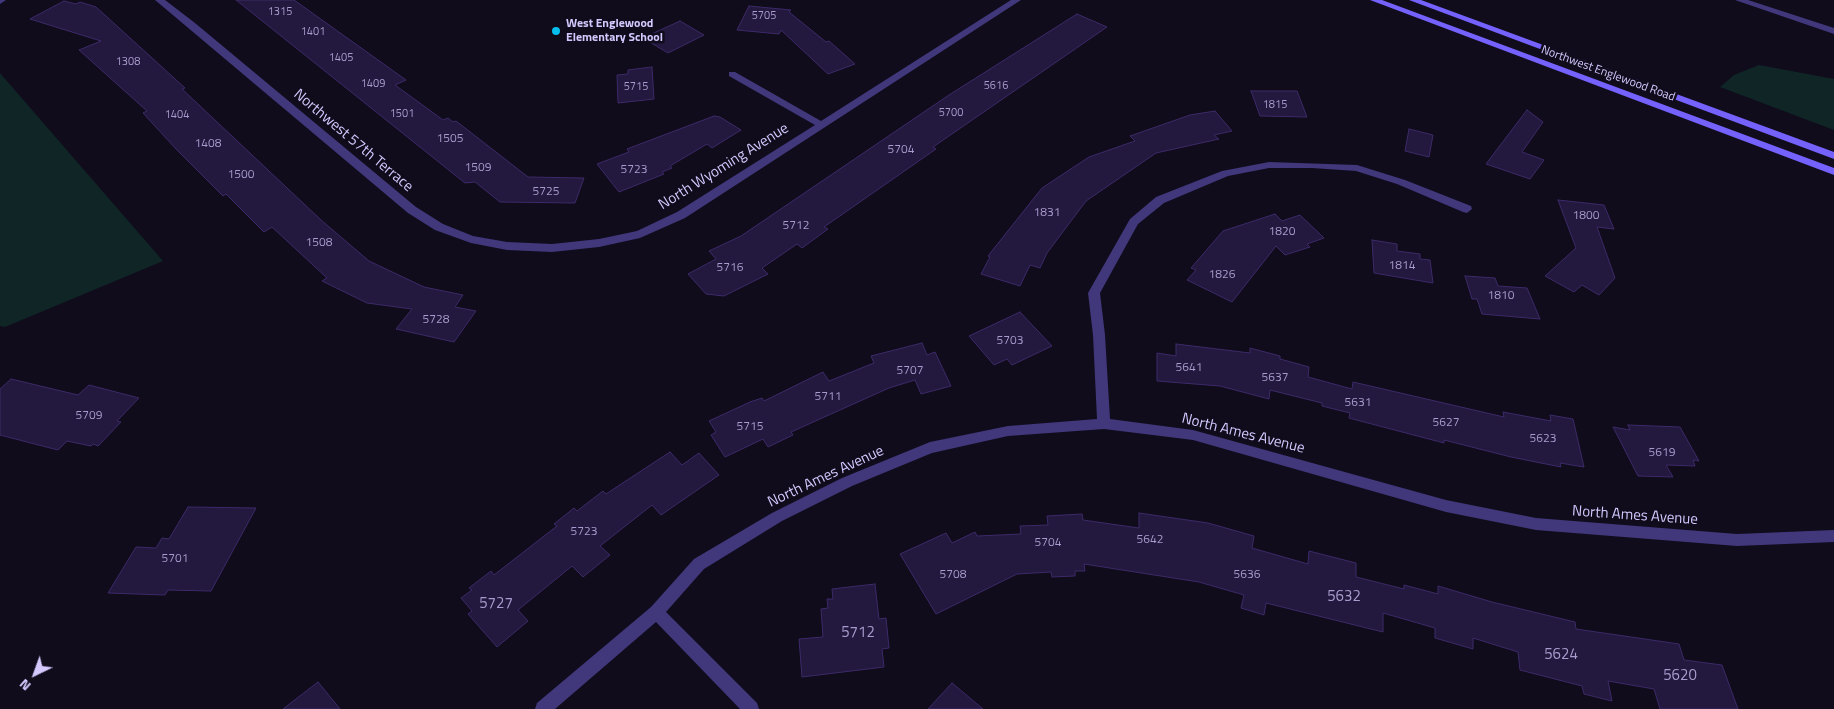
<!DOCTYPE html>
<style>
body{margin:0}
#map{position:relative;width:1834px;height:709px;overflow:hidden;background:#100c1c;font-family:"Titillium Web",sans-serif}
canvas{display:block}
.north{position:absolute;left:10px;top:649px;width:50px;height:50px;-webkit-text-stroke:4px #100c1c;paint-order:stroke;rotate:222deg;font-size:14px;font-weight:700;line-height:20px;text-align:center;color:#d4c8fe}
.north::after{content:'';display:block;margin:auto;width:18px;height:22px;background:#d4c8fe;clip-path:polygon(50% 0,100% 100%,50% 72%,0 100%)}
</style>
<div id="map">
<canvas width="1834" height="709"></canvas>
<div class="north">N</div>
</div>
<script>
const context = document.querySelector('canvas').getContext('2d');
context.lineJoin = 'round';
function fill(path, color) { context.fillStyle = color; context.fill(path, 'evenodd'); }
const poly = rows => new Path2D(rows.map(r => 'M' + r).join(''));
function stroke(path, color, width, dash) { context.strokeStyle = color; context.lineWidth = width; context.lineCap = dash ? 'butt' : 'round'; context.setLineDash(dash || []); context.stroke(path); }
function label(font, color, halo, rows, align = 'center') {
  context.font = font + ' "Titillium Web",sans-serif'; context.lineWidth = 5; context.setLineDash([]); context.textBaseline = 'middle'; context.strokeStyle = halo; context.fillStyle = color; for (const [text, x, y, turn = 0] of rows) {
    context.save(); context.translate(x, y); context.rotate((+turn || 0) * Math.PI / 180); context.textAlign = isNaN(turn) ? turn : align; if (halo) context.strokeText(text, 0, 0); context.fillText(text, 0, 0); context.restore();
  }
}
const green = poly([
 [1759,65,1834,79,1834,130,1720,87,1734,75],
 [0,73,163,261,5,327,0,326]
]);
const building = poly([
 [236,0,294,0,406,80,395,85,443,120,448,118,453,122,456,121,528,177,584,178,575,203,500,202,475,182,465,183,236,0],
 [64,1,76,4,80,2,96,7,185,88,182,89,321,220,369,261,424,287,463,295,455,307,476,311,454,342,396,329,412,309,367,303,322,281,327,278,272,227,264,232,226,194,223,196,176,149,143,113,147,111,79,50,101,41,30,19,64,1],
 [749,6,791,10,789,12,826,42,829,41,855,64,828,74,781,30,779,34,737,30,749,6],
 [1077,14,1107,27,933,147,936,149,824,227,828,229,802,248,797,244,762,268,768,274,724,296,706,294,688,274,716,259,709,251,741,236,949,95,1077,14],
 [680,21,704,35,668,53,643,38,680,21],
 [652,67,654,99,618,103,617,75,628,74,628,70,652,67],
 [1251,91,1297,91,1307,117,1260,116,1251,91],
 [1527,110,1543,122,1522,152,1544,160,1530,179,1486,164,1527,110],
 [1215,111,1232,131,1214,135,1219,139,1156,153,1086,201,1047,253,1040,268,1030,265,1020,286,981,274,990,257,988,256,1042,188,1089,157,1135,141,1130,136,1190,115,1215,111],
 [714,116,720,117,741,130,712,148,707,144,670,166,672,168,662,172,664,174,619,192,597,164,629,152,627,149,714,116],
 [1409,129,1433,135,1429,157,1405,151,1409,129],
 [1558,200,1604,205,1614,229,1597,227,1615,278,1599,295,1582,285,1574,292,1545,276,1576,248,1558,200],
 [1275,214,1282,221,1300,215,1324,238,1307,244,1310,247,1285,255,1276,246,1232,302,1187,280,1196,270,1191,268,1223,231,1275,214],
 [1372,240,1397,244,1397,251,1420,254,1420,259,1430,260,1433,283,1374,273,1372,240],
 [1465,276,1495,278,1498,286,1527,288,1540,319,1482,314,1477,299,1472,299,1465,276],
 [1020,312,1052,346,1012,365,1007,359,994,365,969,336,1020,312],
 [922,343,927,355,935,352,951,386,921,394,915,380,889,388,791,432,793,435,768,447,763,439,725,457,711,435,716,432,709,421,750,402,762,398,764,401,823,372,829,381,874,363,871,356,922,343],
 [1176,344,1250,353,1250,348,1280,356,1280,359,1309,367,1308,377,1352,389,1353,382,1504,417,1503,412,1551,421,1550,415,1573,419,1584,467,1560,463,1561,467,1511,457,1444,440,1444,443,1349,418,1350,413,1322,406,1322,403,1270,390,1269,399,1220,386,1157,381,1157,353,1176,356,1176,344],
 [11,379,78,395,89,385,139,398,117,421,121,422,98,446,93,444,91,446,67,441,58,450,0,435,0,389,11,379],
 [1628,425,1680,427,1699,461,1693,460,1695,466,1666,465,1673,477,1638,476,1613,427,1630,430,1628,425],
 [670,452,682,465,699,453,719,475,661,515,652,505,600,546,610,555,583,577,572,566,518,610,528,621,497,647,468,614,472,611,461,598,472,590,469,588,491,571,494,575,557,526,554,524,574,508,577,511,603,491,606,494,670,452],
 [188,507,256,508,211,591,168,590,165,595,108,593,136,547,156,548,162,538,169,539,188,507],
 [1139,513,1208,523,1254,536,1252,548,1308,564,1309,551,1356,563,1356,577,1404,589,1404,585,1438,594,1438,586,1492,602,1575,622,1576,629,1679,644,1684,660,1722,665,1738,709,1660,709,1654,689,1608,681,1612,701,1584,694,1582,686,1520,670,1518,652,1473,638,1473,649,1435,638,1435,628,1383,613,1383,632,1266,603,1264,615,1241,608,1244,595,1199,582,1084,564,1085,571,1075,571,1075,576,1052,577,1051,572,1017,574,936,614,900,554,946,533,952,543,975,532,977,536,1021,534,1020,526,1048,525,1047,516,1082,514,1083,520,1139,528,1139,513],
 [875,584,879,619,886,618,889,648,882,649,884,667,802,677,799,639,823,637,821,609,828,608,827,599,833,599,832,589,875,584],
 [318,682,340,709,283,709,318,682],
 [952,683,983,709,928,709,952,683]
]);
const street = poly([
 [0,0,6,0,0,4,0,0],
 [155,0,165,0,195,23,416,207,443,224,473,236,507,242,552,244,599,239,637,231,677,212,815,125,729,76,729,72,735,72,821,121,1011,0,1021,0,685,218,640,238,599,247,552,252,507,250,471,243,435,230,408,213,155,0],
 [1735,0,1748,0,1834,28,1834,34,1735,0],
 [1269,162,1357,165,1405,180,1471,206,1472,209,1467,213,1463,212,1397,184,1356,171,1312,168,1269,168,1228,176,1164,203,1138,224,1100,293,1105,335,1110,419,1193,430,1446,500,1536,518,1737,534,1834,530,1834,542,1737,546,1536,530,1446,512,1193,440,1104,429,1008,436,932,453,852,486,782,521,704,569,666,612,757,703,759,709,740,709,656,622,555,709,535,709,537,703,651,607,694,559,772,513,842,478,930,442,1008,426,1097,419,1093,335,1088,293,1130,219,1156,197,1222,171,1269,162]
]);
const secondary = poly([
 [1370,0,1382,0,1834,168,1834,175,1370,0],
 [1409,0,1421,0,1834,152,1834,159,1409,0]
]);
const markers = [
 [556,31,5,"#04beee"]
];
const farNumbernames = [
 ["1315",280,12],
 ["5705",764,16],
 ["1401",313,32],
 ["1405",341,58],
 ["1308",128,62],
 ["1409",373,84],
 ["5616",996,86],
 ["5715",636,87],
 ["1815",1275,105],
 ["5700",951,113],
 ["1501",402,114],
 ["1404",177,115]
];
const farPoinames = [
 ["West Englewood",566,24],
 ["Elementary School",566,38]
];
const farStreetnames = [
 ["Northwest Englewood Road",1608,74,20]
];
const numberNames = [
 ["1505",450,139],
 ["1408",208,144],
 ["5704",901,150],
 ["1509",478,168],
 ["5723",634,170],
 ["1500",241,175],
 ["5725",546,192],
 ["1831",1047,213],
 ["1800",1586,216],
 ["5712",796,226],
 ["1820",1282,232],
 ["1508",319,243],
 ["1814",1402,266],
 ["5716",730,268],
 ["1826",1222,275],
 ["1810",1501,296],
 ["5728",436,320],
 ["5703",1010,341],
 ["5641",1189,368],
 ["5707",910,371],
 ["5637",1275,378],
 ["5711",828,397],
 ["5631",1358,403],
 ["5709",89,416],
 ["5627",1446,423],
 ["5715",750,427],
 ["5623",1543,439],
 ["5619",1662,453],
 ["5723",584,532],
 ["5642",1150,540],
 ["5704",1048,543],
 ["5701",175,559],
 ["5708",953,575],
 ["5636",1247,575]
];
const streetNames = [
 ["Northwest 57th Terrace",353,141,40],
 ["North Wyoming Avenue",724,167,-32],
 ["North Ames Avenue",1243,434,14],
 ["North Ames Avenue",826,477,-25],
 ["North Ames Avenue",1635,516,4]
];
const nearNumbernames = [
 ["5632",1344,597],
 ["5727",496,604],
 ["5712",858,633],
 ["5624",1561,655],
 ["5620",1680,676]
];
fill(green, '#0f2526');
fill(building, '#23183d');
stroke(building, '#3d2a69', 1);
fill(street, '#41377b');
fill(secondary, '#7561fc');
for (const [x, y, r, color] of markers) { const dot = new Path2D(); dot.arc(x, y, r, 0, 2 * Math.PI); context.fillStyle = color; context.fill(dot); stroke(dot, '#100c1c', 2); }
label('11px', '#a89cce', null, farNumbernames);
label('bold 12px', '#d4c8fe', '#100c1c', farPoinames, 'left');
label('12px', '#d4c8fe', '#100c1c', farStreetnames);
label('12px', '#a89cce', null, numberNames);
label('15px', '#d4c8fe', '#100c1c', streetNames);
label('15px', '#a89cce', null, nearNumbernames);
</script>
